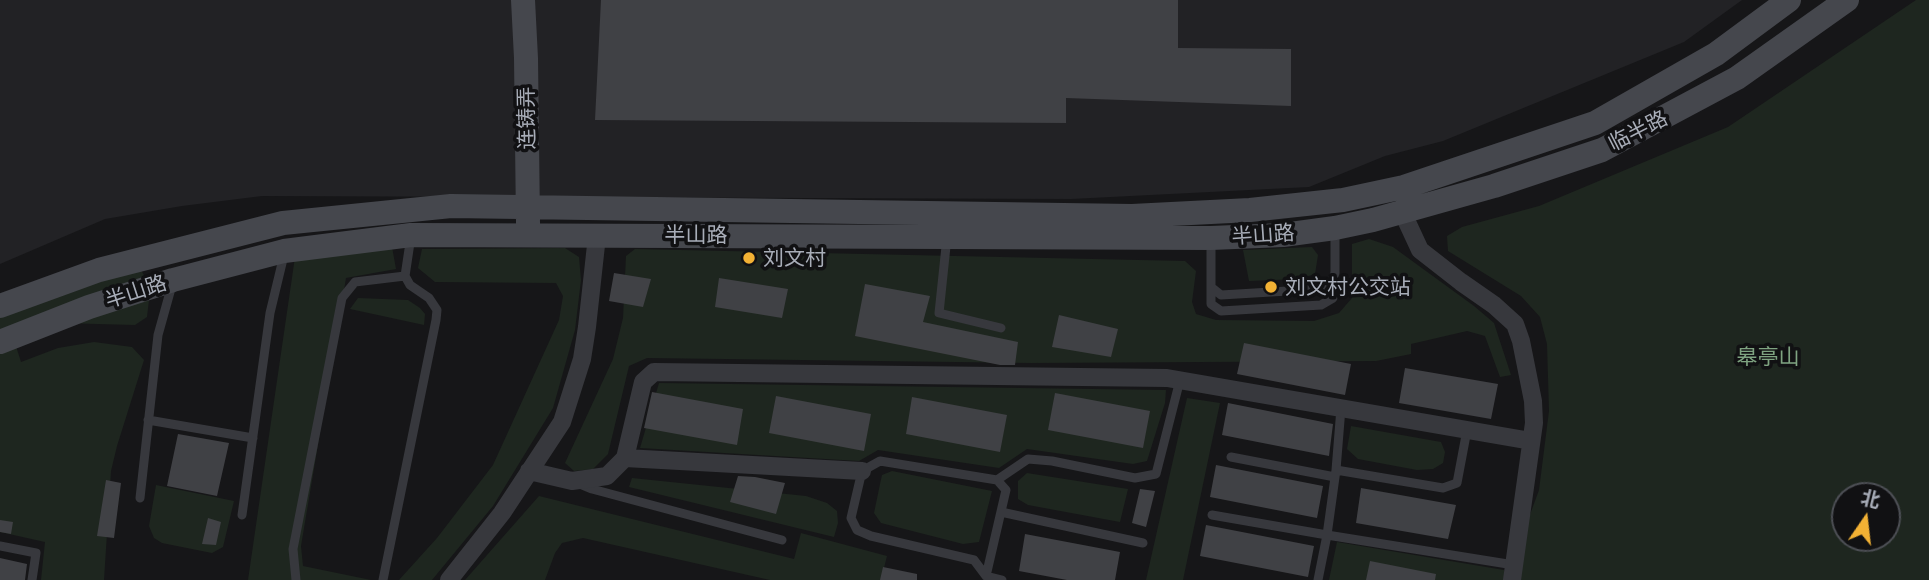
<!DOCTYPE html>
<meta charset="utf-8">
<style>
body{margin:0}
#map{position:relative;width:1929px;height:580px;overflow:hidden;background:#161618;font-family:"Golos Text","Noto Sans SC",sans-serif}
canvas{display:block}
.north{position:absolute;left:1831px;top:482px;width:70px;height:70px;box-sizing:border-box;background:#111113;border:2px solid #4d4f55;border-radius:50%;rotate:14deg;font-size:19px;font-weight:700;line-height:28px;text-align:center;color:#a8adb8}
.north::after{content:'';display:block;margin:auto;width:24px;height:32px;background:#f2b134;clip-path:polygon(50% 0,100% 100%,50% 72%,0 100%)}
</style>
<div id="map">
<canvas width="1929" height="580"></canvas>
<div class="north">北</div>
</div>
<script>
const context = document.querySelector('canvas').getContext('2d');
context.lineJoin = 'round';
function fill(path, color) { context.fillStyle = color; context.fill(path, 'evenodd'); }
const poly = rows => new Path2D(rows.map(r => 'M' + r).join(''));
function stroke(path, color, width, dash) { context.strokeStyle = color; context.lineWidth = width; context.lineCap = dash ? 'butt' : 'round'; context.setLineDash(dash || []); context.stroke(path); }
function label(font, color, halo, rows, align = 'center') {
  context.font = font + ' "Golos Text","Noto Sans SC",sans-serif'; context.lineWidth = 7; context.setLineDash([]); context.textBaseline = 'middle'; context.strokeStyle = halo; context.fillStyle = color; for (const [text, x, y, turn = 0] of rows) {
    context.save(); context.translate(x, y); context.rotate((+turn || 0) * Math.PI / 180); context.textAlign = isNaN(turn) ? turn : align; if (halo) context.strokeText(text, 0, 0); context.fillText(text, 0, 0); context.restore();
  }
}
const built = poly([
 [0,0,1742,0,1684,42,1443,141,1385,156,1309,187,1071,199,262,196,182,206,105,219,0,264]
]);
const green = poly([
 [1916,0,1929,0,1929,580,1518,580,1520,542,1539,490,1549,411,1547,344,1540,317,1521,296,1448,251,1447,236,1462,227,1539,206,1728,127],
 [1845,496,1887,496,1887,538,1845,538],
 [1369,239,1393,247,1474,306,1494,323,1511,375,1500,377,1485,336,1467,331,1411,344,1411,354,1376,361,1031,363,647,358,629,366,608,454,593,469,574,471,565,463,613,359,623,318,626,256,635,249,1185,261,1196,271,1192,302,1196,314,1216,320,1314,321,1339,313,1352,298,1352,244],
 [392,247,396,269,346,278,301,546,303,566,371,580,248,580,295,257],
 [1312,247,1318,255,1315,274,1298,279,1249,281,1243,250],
 [565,248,579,257,581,280,575,330,553,408,493,506,432,580,399,580,437,538,493,465,559,320,563,296,556,283,435,282,418,268,422,249],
 [139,266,148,283,149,300,147,317,135,325,60,323,15,343,21,362,58,348,94,342,132,347,144,360,117,446,111,471,104,580,41,580,45,542,0,532,0,310],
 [358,298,408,300,420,308,425,314,424,325,350,309],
 [659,383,1166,390,1165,403,1147,461,1133,464,1027,449,999,468,878,450,859,461,640,448],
 [1187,398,1220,403,1183,580,1146,580],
 [1351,426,1441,442,1445,452,1443,463,1433,469,1417,470,1358,459,1347,449],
 [892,471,992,491,979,542,963,544,881,523,874,513,880,484,882,475],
 [1027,473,1128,489,1120,522,1028,505,1018,499,1018,481],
 [632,478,806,496,827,503,837,511,838,523,834,537,629,487],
 [156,485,234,501,223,547,212,553,162,543,154,538,149,526],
 [539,496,794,559,801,533,887,556,881,580,770,580,583,538,562,543,555,553,545,580,465,580],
 [1337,542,1504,570,1504,580,1329,580]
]);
const building = poly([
 [601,0,1178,0,1178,48,1291,49,1291,106,1066,98,1066,123,595,120],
 [614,273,651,279,643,307,609,301],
 [719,278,788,289,782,318,715,307],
 [865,284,930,296,923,322,1018,342,1015,365,1000,365,855,336],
 [1059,315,1118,329,1111,357,1052,347],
 [1244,343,1351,364,1345,395,1237,374],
 [1405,368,1498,384,1491,419,1399,403],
 [652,392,743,409,737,445,644,428],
 [1055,393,1150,411,1143,448,1048,430],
 [776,396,871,414,864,451,769,433],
 [912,397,1007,415,1000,452,906,434],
 [1228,403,1333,424,1329,456,1222,435],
 [178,434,229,443,217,496,167,486],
 [1216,465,1323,486,1317,518,1210,497],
 [738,476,755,477,785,483,776,514,730,502],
 [106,480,121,483,114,538,97,536],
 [1361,488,1456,505,1448,539,1356,523],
 [1140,489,1155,491,1146,527,1132,523],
 [208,518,221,522,216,545,202,544],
 [0,520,13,522,11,534,0,532],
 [1206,525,1314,546,1308,577,1200,556],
 [1025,534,1120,552,1115,580,1067,580,1019,571],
 [0,558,27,564,25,580,0,580],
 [1370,561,1436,574,1435,580,1366,580],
 [883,567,917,574,917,580,880,580]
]);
const lane = poly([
 [947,237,939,313,1001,328],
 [1211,239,1211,287,1221,295,1321,289,1329,288,1335,273,1335,230],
 [1211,287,1211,304,1221,311,1321,305,1333,298,1334,282],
 [1341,408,1336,470,1443,488,1457,483,1467,430],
 [148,420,253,438],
 [1231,457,1335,477],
 [1336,470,1327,535,1514,565],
 [997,480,1028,459,1052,461,1135,478,1156,474,1180,380],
 [580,484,592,489,782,540],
 [140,498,158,335,172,285],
 [1001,512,1143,543],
 [242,515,270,313,284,255],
 [1212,515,1327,535,1318,580],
 [0,546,36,553,32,580],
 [986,576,1006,490,997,480,880,461,862,471,851,518,857,530,871,536,974,560,986,576,1002,580],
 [296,580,293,549,342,298,355,282,405,276],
 [383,580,436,320,437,310,429,298,410,285,405,276,411,236]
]);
const street = poly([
 [1405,199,1407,222,1420,250,1461,282,1494,305,1515,324,1521,341,1533,401,1534,423,1512,580],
 [625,458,643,382,654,372,1167,378,1531,441],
 [529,471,572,481,607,476,625,458,862,471],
 [449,580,502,513,562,422,582,359,587,327,597,236]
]);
const secondary = poly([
 [523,0,526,58,528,223],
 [0,306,99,270,283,223,451,206,1132,216,1250,210,1343,200,1404,187,1595,123,1716,54,1789,0],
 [0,342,89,307,173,280,284,251,411,235,1211,238,1283,235,1335,228,1373,220,1494,186,1602,150,1737,78,1847,0]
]);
const markers = [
 [749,258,7,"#f2b134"],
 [1271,287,7,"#f2b134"]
];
const streetNames = [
 ["连铸弄",527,118,-91],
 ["临半路",1638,131,-27],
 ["半山路",696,235],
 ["半山路",1263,235,-4],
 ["半山路",136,292,-18]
];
const poiNames = [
 ["刘文村",763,258],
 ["刘文村公交站",1285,287]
];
const parkNames = [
 ["皋亭山",1768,357]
];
fill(built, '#222225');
fill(green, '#1e261f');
fill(building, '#404145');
stroke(lane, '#37383d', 9);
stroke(street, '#37383d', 18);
stroke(secondary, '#45474d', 24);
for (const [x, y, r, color] of markers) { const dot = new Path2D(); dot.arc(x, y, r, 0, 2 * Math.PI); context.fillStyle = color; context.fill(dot); stroke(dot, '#111113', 2.5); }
label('21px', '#a8adb8', '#111113', streetNames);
label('21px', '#a8adb8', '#111113', poiNames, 'left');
label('21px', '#7fa381', '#111113', parkNames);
</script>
